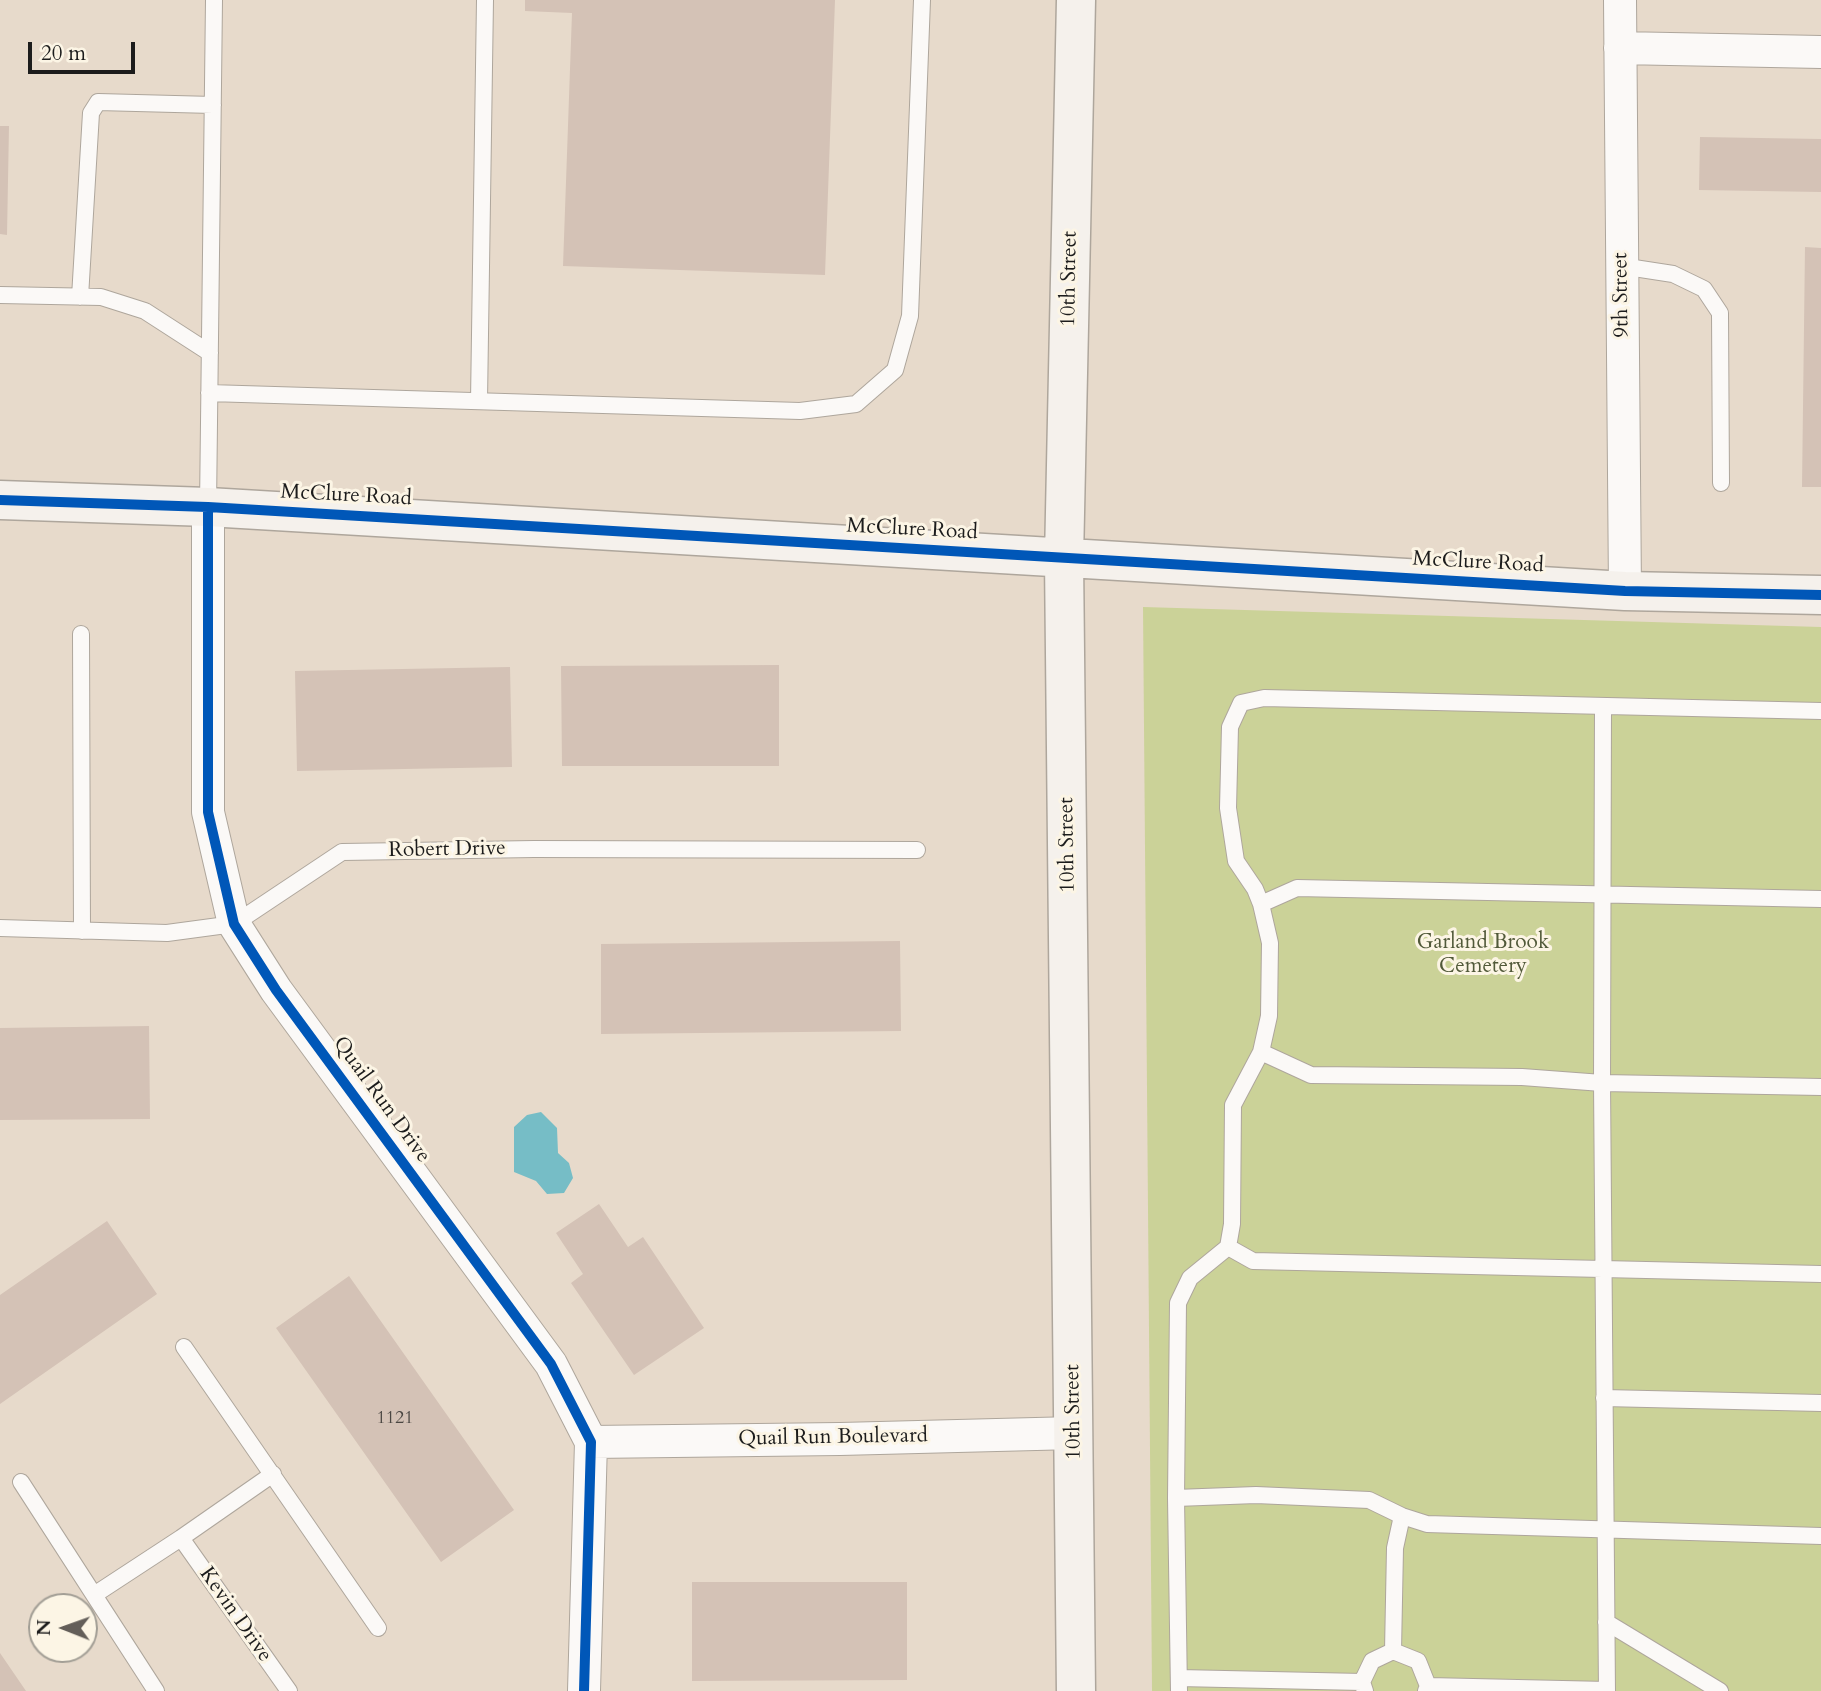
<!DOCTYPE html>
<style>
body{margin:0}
#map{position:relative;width:1821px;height:1691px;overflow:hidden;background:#e7dacb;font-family:Cardo,serif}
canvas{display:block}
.north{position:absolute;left:28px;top:1593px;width:70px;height:70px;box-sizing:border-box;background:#fcf5e5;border:2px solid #a29e95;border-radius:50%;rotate:271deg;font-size:19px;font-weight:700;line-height:28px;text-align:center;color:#1c1c1c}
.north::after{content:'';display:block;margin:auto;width:24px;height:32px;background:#635e59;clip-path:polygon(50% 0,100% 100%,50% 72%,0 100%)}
.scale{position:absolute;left:28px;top:42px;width:107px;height:32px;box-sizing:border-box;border:4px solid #1c1c1c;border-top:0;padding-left:9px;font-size:21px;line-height:24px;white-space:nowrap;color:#1c1c1c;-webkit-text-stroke:5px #fcf5e5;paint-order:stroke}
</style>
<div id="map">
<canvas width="1821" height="1691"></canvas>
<div class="north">N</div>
<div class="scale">20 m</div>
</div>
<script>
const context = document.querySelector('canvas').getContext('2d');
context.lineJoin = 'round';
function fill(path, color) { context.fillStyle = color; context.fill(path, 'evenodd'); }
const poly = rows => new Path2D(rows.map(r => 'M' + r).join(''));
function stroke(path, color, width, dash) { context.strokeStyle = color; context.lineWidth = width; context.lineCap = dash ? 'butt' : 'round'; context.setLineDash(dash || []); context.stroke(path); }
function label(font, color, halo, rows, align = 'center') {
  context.font = font + ' Cardo,serif'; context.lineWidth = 6; context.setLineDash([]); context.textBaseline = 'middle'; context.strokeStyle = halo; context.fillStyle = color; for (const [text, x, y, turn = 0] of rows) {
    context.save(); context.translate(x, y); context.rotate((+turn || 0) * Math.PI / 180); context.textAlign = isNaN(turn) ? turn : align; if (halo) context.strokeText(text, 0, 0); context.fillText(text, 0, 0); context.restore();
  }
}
const green = poly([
 [1143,607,1821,627,1821,1691,1152,1691]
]);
const water = poly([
 [541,1112,557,1128,558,1153,569,1163,573,1178,564,1193,547,1194,536,1181,514,1172,514,1127,527,1115]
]);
const building = poly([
 [525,0,835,0,825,275,563,266,572,13,525,11],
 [0,126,9,126,7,235,0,234],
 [1700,137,1821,139,1821,192,1699,190],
 [1805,247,1821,248,1821,487,1802,487],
 [779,665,779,766,562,766,561,666],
 [510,667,512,767,297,771,295,671],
 [900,941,901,1031,601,1034,601,944],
 [149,1026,150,1119,0,1120,0,1028],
 [599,1204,628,1247,643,1237,704,1328,634,1375,571,1283,583,1274,556,1233],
 [107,1221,157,1294,0,1404,0,1295],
 [349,1276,514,1510,441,1562,276,1328],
 [692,1582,907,1582,907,1680,692,1681],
 [0,1653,26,1691,0,1691]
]);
const lane = poly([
 [1621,266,1673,274,1704,289,1720,313,1721,483],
 [0,295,101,297,145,311,210,353],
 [80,297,91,113,98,102,213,105],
 [209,393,800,411,856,404,895,370,910,316,922,0],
 [479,401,485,0],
 [208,507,214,0],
 [81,634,82,931],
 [1603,706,1602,1083,1607,1691],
 [1261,904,1297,888,1821,899],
 [0,928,167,933,234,924,342,852,534,849,917,850],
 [1261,1052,1311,1075,1522,1077,1602,1083,1821,1087],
 [1228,1247,1253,1261,1821,1274],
 [184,1347,378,1628],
 [1604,1398,1821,1403],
 [21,1482,156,1691],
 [1176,1498,1256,1495,1369,1500,1402,1516,1427,1524,1821,1536],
 [181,1538,289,1691],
 [94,1595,181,1538,273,1474],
 [1606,1622,1720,1691],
 [1393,1651,1395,1548,1402,1516],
 [1179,1678,1362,1682],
 [1428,1686,1607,1690],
 [1179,1691,1176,1498,1178,1303,1190,1278,1228,1247,1232,1224,1233,1105,1261,1052,1269,1016,1270,943,1261,904,1255,889,1236,861,1228,808,1230,727,1241,703,1264,698,1821,711],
 [1365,1691,1362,1682,1372,1661,1393,1651,1418,1661,1428,1686,1426,1691]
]);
const street = poly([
 [1620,0,1625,591],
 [1620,48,1821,52],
 [208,507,208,812,234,924,276,990,551,1364,591,1442,584,1691],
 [591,1442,840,1439,1075,1433]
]);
const secondary = poly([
 [1076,0,1064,559,1076,1691],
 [0,500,208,507,1625,591,1821,595]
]);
const cycleway = poly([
 [0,500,208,507,1625,591,1821,595],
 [208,507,208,812,234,924,276,990,551,1364,591,1442,584,1691]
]);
const numberNames = [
 ["1121",395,1419]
];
const streetNames = [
 ["10th Street",1070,279,-89],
 ["9th Street",1622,295,-91],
 ["McClure Road",346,496,3],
 ["McClure Road",912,530,3],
 ["McClure Road",1478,563,3],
 ["10th Street",1068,845,-91],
 ["Robert Drive",447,850,-1],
 ["Quail Run Drive",381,1100,54],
 ["10th Street",1074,1412,-91],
 ["Quail Run Boulevard",833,1438,-1],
 ["Kevin Drive",235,1615,55]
];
const parkNames = [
 ["Garland Brook",1483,943],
 ["Cemetery",1483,967]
];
fill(green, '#cbd298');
fill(water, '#76bdc6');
fill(building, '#d4c2b6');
stroke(lane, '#aea69c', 18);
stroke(street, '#aea69c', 34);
stroke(secondary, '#aea69c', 41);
stroke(lane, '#fbf9f7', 16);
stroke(street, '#fbf9f7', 32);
stroke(secondary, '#f5f1ec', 38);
stroke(cycleway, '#0057b8', 10);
label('18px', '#4a4642', null, numberNames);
label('21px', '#1c1c1c', '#fcf5e5', streetNames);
label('21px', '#515939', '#fcf5e5', parkNames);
</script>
